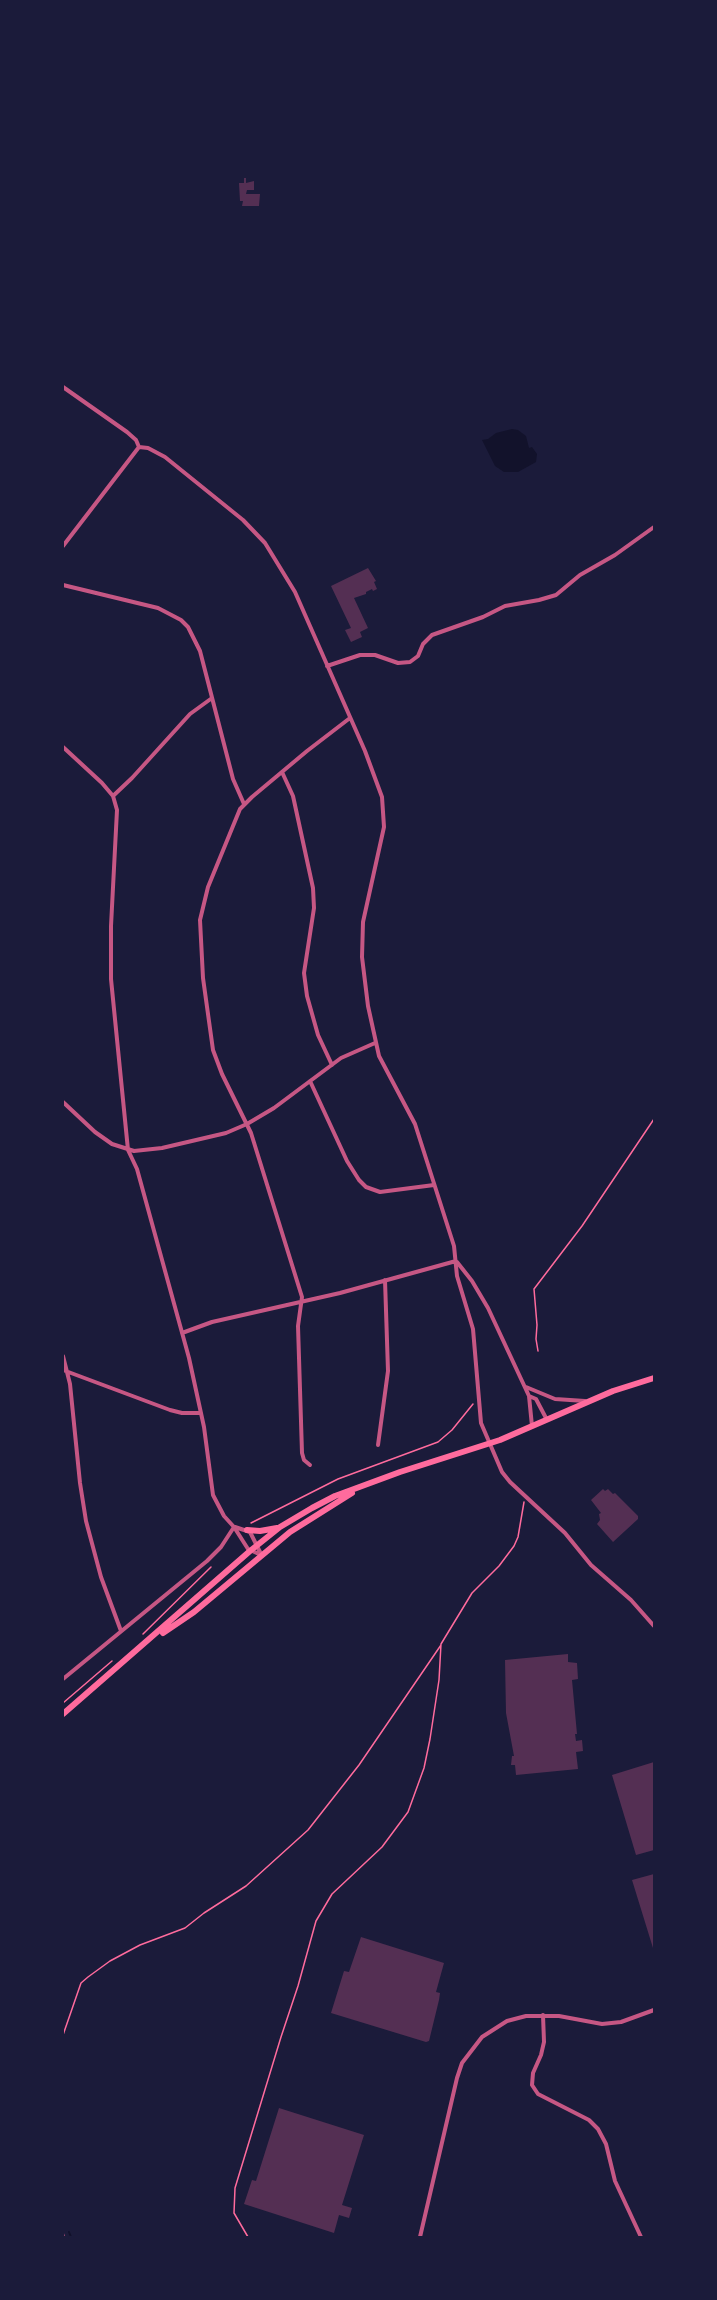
<!DOCTYPE html>
<style>
body{margin:0}
#map{position:relative;width:717px;height:2300px;overflow:hidden;background:#1b1b3a;font-family:Roboto,sans-serif}
canvas{display:block}
.frame{position:absolute;inset:0;border:64px solid #1b1b3a;pointer-events:none}
</style>
<div id="map">
<canvas width="717" height="2300"></canvas>
<div class="frame"></div>
</div>
<script>
const context = document.querySelector('canvas').getContext('2d');
context.lineJoin = 'round';
function fill(path, color) { context.fillStyle = color; context.fill(path, 'evenodd'); }
const poly = rows => new Path2D(rows.map(r => 'M' + r).join(''));
function stroke(path, color, width, dash) { context.strokeStyle = color; context.lineWidth = width; context.lineCap = dash ? 'butt' : 'round'; context.setLineDash(dash || []); context.stroke(path); }
const water = poly([
 [512,429,518,430,526,436,529,448,532,447,537,454,536,462,518,472,504,472,495,466,482,440,488,439,496,433]
]);
const stream = poly([
 [69,2232,71,2237]
]);
const building = poly([
 [244,178,246,178,246,183,254,181,254,190,247,190,246,194,260,194,259,206,242,206,243,201,240,201,239,183,244,183],
 [368,568,376,581,374,582,377,589,373,591,372,589,366,592,366,594,354,598,368,628,360,632,362,637,351,642,345,630,351,628,331,586],
 [603,1489,605,1491,608,1489,613,1494,615,1493,638,1516,638,1519,613,1542,597,1524,600,1520,599,1514,601,1513,591,1500],
 [568,1654,568,1662,577,1663,578,1679,572,1680,577,1734,575,1734,576,1741,582,1740,583,1751,576,1752,578,1769,516,1775,515,1765,511,1765,512,1756,514,1756,506,1713,505,1660],
 [654,1762,654,1850,636,1855,612,1775],
 [654,1874,654,1948,653,1948,632,1880],
 [361,1937,444,1963,436,1992,440,1993,439,2000,429,2041,426,2042,331,2013,344,1971,349,1972],
 [279,2108,364,2135,342,2205,352,2208,349,2218,339,2215,334,2233,244,2204,252,2180,256,2181]
]);
const path = poly([
 [538,1351,536,1339,537,1325,534,1289,582,1226,654,1119],
 [251,1523,338,1479,438,1442,452,1430,473,1404],
 [143,1634,211,1567],
 [63,1703,112,1661],
 [63,2035,81,1983,88,1977,110,1961,140,1945,185,1928,204,1913,246,1886,308,1830,359,1765,441,1645],
 [63,2232,64,2237],
 [248,2237,234,2213,235,2188,281,2037,298,1986,316,1921,332,1894,382,1847,408,1812,424,1768,430,1739,439,1680,441,1644,472,1593,499,1566,514,1546,518,1537,524,1502]
]);
const minor = poly([
 [63,387,127,432,136,440,139,447],
 [139,447,148,448,165,457,243,520,265,543,295,592,365,751,382,797,384,827,363,922,362,957,368,1006,379,1056,415,1124,454,1246,457,1276,473,1329,481,1423,502,1472,510,1482,565,1533,591,1565,631,1600,654,1626],
 [63,546,139,447],
 [63,585,158,608,181,620,188,627,200,651,233,779,244,804],
 [327,666,360,655,375,655,398,663,410,662,418,656,423,644,432,635,483,617,505,606,539,600,556,595,580,575,615,555,654,527],
 [212,698,190,714,132,778,113,796,117,810,111,926,111,979,128,1150,137,1169,189,1358,204,1427,213,1495,224,1516,234,1527,248,1549,261,1555],
 [63,747,102,783,113,796],
 [282,772,293,796,313,888,314,908,304,973,307,996,318,1035,332,1065],
 [310,1081,347,1161,359,1180,366,1187,380,1192,434,1185],
 [63,1102,95,1132,112,1144,134,1151,162,1148,226,1133,247,1124,274,1108,341,1058,375,1043],
 [457,1262,472,1281,488,1308,529,1396,532,1426],
 [182,1333,212,1322,340,1293,456,1261],
 [63,1356,70,1384,80,1483,86,1521,101,1577,121,1631],
 [63,1370,170,1410,182,1413,201,1413],
 [526,1387,555,1399,585,1401],
 [529,1396,536,1399,547,1420],
 [378,1445,388,1371,385,1280],
 [310,1465,304,1460,302,1453,298,1326,302,1297,251,1133,222,1074,213,1050,203,978,200,920,208,887,240,809,252,797,307,751,350,718],
 [235,1527,250,1532,261,1554],
 [63,1679,207,1561,221,1547,234,1527],
 [543,2015,544,2042,541,2055,533,2073,532,2085,538,2094,589,2120,598,2129,606,2144,615,2181,641,2237],
 [420,2237,457,2078,462,2063,482,2037,507,2021,526,2016,559,2016,602,2024,621,2022,654,2010]
]);
const trunk = poly([
 [247,1530,260,1531,277,1528],
 [163,1633,194,1612,290,1532,352,1493],
 [63,1714,250,1551,280,1527,312,1508,335,1496,400,1472,500,1440,613,1391,654,1378]
]);
fill(water, '#12122b');
stroke(stream, '#12122b', 2);
fill(building, '#542f53');
stroke(path, '#ff6b9d', 1.5);
stroke(minor, '#c65784', 4);
stroke(trunk, '#ff6b9d', 6);
</script>
